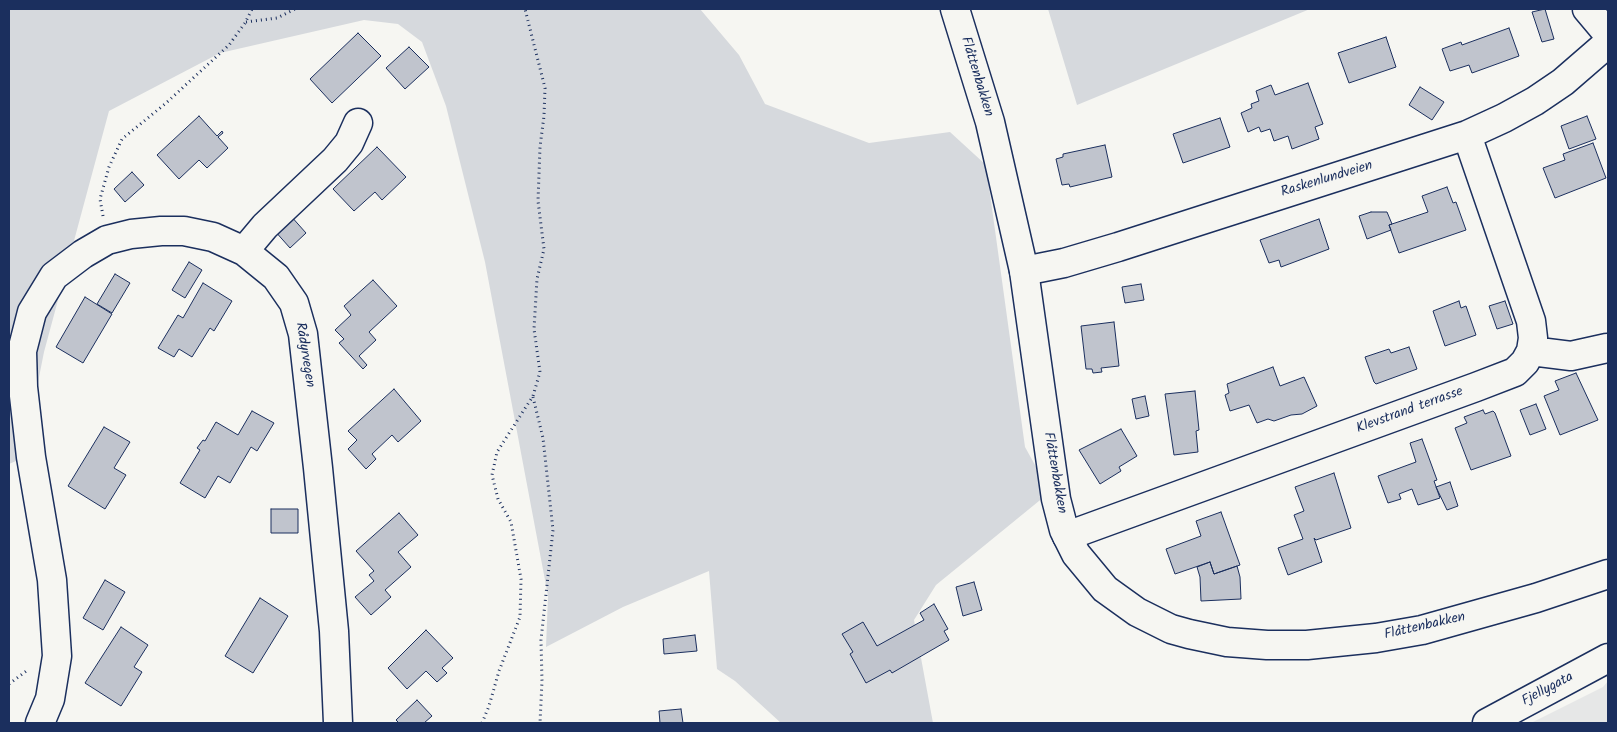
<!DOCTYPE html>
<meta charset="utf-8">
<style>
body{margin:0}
#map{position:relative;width:1617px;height:732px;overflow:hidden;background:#f6f6f2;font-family:Kalam,sans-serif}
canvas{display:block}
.frame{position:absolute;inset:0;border:10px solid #1b2f5e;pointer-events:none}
</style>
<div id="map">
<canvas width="1617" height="732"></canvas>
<div class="frame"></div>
</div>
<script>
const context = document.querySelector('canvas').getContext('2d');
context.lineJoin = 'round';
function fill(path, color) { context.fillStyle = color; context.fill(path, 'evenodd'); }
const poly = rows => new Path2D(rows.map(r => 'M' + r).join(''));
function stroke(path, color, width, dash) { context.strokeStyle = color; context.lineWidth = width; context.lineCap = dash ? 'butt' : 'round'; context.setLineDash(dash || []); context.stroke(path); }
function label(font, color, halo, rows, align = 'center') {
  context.font = font + ' Kalam,sans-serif'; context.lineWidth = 4; context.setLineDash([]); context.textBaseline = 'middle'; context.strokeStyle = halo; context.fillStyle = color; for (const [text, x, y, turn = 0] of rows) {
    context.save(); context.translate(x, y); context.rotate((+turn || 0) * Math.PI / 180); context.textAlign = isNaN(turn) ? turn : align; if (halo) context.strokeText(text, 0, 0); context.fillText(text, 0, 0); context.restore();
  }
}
const built = poly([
 [1608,681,1608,723,1531,723,1603,687]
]);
const green = poly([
 [9,9,700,9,739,55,765,104,869,143,950,132,986,165,1025,447,1050,492,936,585,914,620,933,723,781,723,735,681,717,669,709,571,623,607,546,647,548,596,485,262,446,106,422,42,398,24,364,20,220,53,109,111,44,352,23,458,9,464],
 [1048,9,1310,9,1077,105]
]);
const building = poly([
 [1545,9,1554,39,1542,42,1532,12,1545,9],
 [1509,28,1519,56,1472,73,1469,65,1450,71,1442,49,1461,42,1462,45,1509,28],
 [358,33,381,56,332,103,310,79,358,33],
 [1386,37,1396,67,1349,83,1338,53,1386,37],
 [409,47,429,67,405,89,386,68,409,47],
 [1308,83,1323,124,1315,127,1319,139,1292,149,1288,136,1274,141,1270,129,1261,132,1259,127,1248,132,1241,113,1252,108,1251,104,1259,101,1256,91,1271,85,1275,95,1308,83],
 [1420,87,1444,102,1432,120,1409,105,1420,87],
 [199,116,217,136,222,131,223,133,218,137,228,148,207,168,199,160,179,179,157,155,199,116],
 [1587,116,1596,139,1569,149,1561,126,1587,116],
 [1220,118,1230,147,1183,163,1173,134,1220,118],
 [1593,143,1606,178,1555,198,1543,168,1565,160,1563,154,1593,143],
 [1105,145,1112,177,1070,187,1069,184,1062,185,1056,159,1063,157,1063,154,1105,145],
 [377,147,406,177,382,200,375,192,354,211,333,189,377,147],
 [132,172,144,185,125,202,114,189,132,172],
 [1447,187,1453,203,1456,202,1466,230,1399,253,1389,225,1428,212,1422,196,1447,187],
 [1371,212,1387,212,1392,224,1389,225,1391,230,1367,239,1359,216,1371,212],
 [290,215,306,233,290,248,274,230,290,215],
 [1319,219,1329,249,1281,267,1279,260,1269,263,1260,240,1319,219],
 [189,262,202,270,185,298,172,290,189,262],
 [115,274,130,283,112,313,97,304,115,274],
 [373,280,397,306,369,332,376,340,359,356,367,365,363,369,339,343,344,339,335,330,351,315,344,306,373,280],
 [203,283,232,301,214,331,210,328,192,357,179,349,174,357,158,348,178,315,183,318,203,283],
 [1141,284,1144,300,1125,303,1122,287,1141,284],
 [85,297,112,314,83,363,56,347,85,297],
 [1459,301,1461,308,1466,306,1476,335,1445,346,1433,311,1459,301],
 [1505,301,1513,324,1497,329,1489,306,1505,301],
 [1114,322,1119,366,1101,368,1102,372,1093,373,1092,369,1086,369,1081,326,1114,322],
 [1409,347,1417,369,1376,384,1374,382,1365,357,1389,349,1391,353,1409,347],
 [1273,367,1280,386,1304,377,1317,406,1302,414,1291,415,1274,421,1268,419,1257,423,1249,405,1230,411,1225,395,1229,393,1227,384,1273,367],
 [1576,373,1598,420,1560,435,1544,396,1559,390,1555,381,1576,373],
 [394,389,421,421,398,442,392,435,372,454,376,459,366,469,348,449,357,440,348,431,394,389],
 [1195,391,1199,430,1196,431,1198,452,1174,455,1165,394,1195,391],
 [1145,396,1149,416,1136,419,1132,399,1145,396],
 [1536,404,1546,429,1530,435,1520,410,1536,404],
 [1483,410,1485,414,1493,411,1495,413,1511,456,1471,470,1455,428,1467,423,1464,417,1483,410],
 [252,411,274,423,257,451,251,447,230,483,218,476,205,498,180,483,200,450,197,448,203,440,205,441,216,422,238,435,252,411],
 [104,427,130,442,114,468,126,475,105,509,68,486,104,427],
 [1121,429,1137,456,1119,467,1121,471,1100,484,1079,450,1121,429],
 [1422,439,1437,480,1434,481,1440,498,1418,505,1412,489,1399,494,1401,499,1388,503,1378,476,1416,462,1410,443,1422,439],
 [1334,473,1351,528,1316,540,1314,538,1322,562,1288,575,1278,548,1303,539,1294,515,1304,511,1295,487,1334,473],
 [1450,482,1458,506,1447,510,1436,487,1450,482],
 [271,509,298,509,298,533,271,533,271,509],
 [1221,512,1240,565,1214,574,1210,562,1175,574,1166,549,1201,536,1196,521,1221,512],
 [399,513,418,535,398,552,411,567,385,590,391,597,371,615,355,597,374,581,369,575,374,571,356,551,399,513],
 [1210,562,1214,574,1237,566,1240,577,1241,599,1201,601,1200,577,1197,567,1210,562],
 [105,580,125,592,103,630,83,618,105,580],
 [974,582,982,610,963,616,956,587,974,582],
 [260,598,288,616,253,673,225,656,260,598],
 [934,604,948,629,944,631,949,640,892,673,890,670,866,683,850,654,853,652,842,634,863,622,877,646,924,620,920,613,934,604],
 [121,627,148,645,134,667,142,672,121,706,85,683,121,627],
 [426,630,453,658,442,668,447,673,437,682,426,671,407,689,388,668,426,630],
 [695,635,697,651,664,654,663,639,695,635],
 [417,700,432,716,424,723,399,723,396,720,417,700],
 [681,709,683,723,660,723,659,711,681,709]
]);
const path = poly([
 [246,22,277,18,295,9],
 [103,216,100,199,109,167,122,139,165,104,229,45,245,23,252,9],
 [533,397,543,438,553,530,541,640,542,681,540,723],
 [9,684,29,669],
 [482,723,489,706,499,671,520,617,521,579,511,522,498,499,492,475,497,452,533,396,540,372,534,329,537,279,544,249,538,201,540,147,544,116,545,88,525,9]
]);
const minor = poly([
 [1587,9,1608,34],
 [244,251,265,226,335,160,349,143,358,123],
 [1024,271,1064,263,1118,247,1467,135,1504,118,1535,101,1563,82,1608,43],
 [1531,351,1571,356,1607,348],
 [1067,536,1476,387,1515,372,1525,362,1531,351,1533,338,1531,321,1467,135],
 [40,723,50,699,57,656,52,580,31,457,23,387,22,351,32,312,54,276,83,254,107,240,131,234,161,231,184,231,213,237,244,251,276,277,294,303,303,334,318,468,334,631,338,723],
 [1487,723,1608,658]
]);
const major = poly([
 [955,9,990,122,1024,271,1056,499,1064,530,1076,554,1105,589,1137,612,1171,629,1189,634,1227,642,1267,645,1307,645,1376,638,1422,630,1536,598,1608,574]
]);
const streetNames = [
 ["Flåttenbakken",976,77,73],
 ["Raskenlundveien",1327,180,-17],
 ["Rådyrvegen",304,355,81],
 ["Klevstrand terrasse",1410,411,-20],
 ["Flåttenbakken",1054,473,80],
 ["Flåttenbakken",1425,627,-13],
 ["Fjellygata",1548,690,-28]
];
fill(built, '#e6e7e7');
fill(green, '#d6d9dd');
fill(building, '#c0c4cd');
stroke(building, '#1b2f5e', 1);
stroke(minor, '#1b2f5e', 31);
stroke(major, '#1b2f5e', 31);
stroke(path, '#1b2f5e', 3, [1, 4]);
stroke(minor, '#f6f6f2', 28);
stroke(major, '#f6f6f2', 28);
label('14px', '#1b2f5e', '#f6f6f2', streetNames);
</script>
